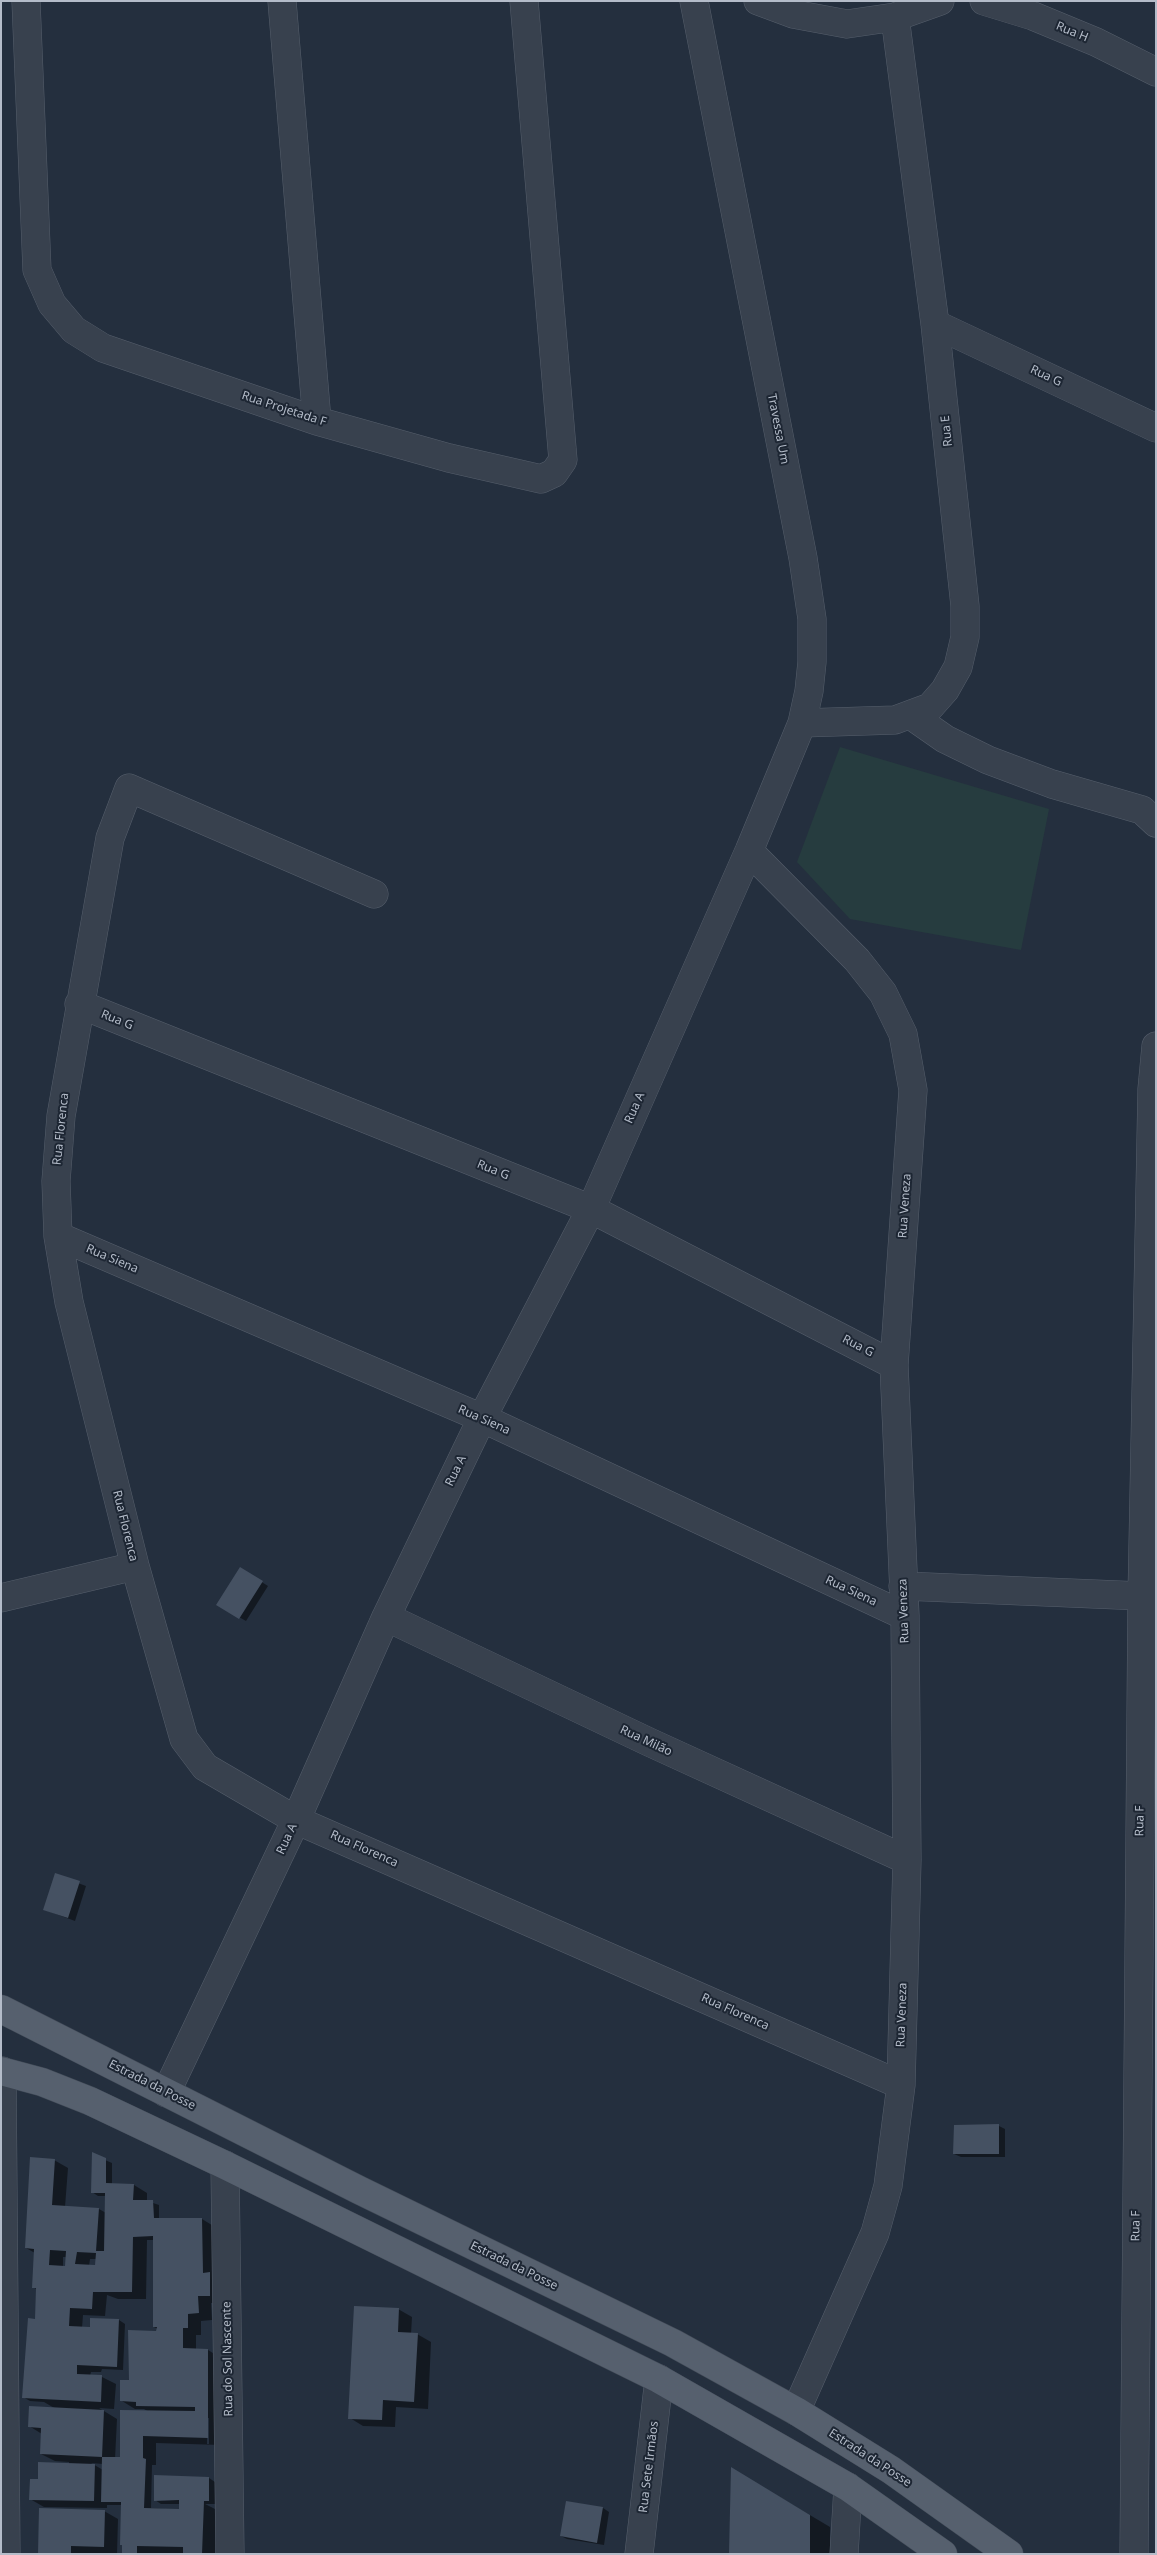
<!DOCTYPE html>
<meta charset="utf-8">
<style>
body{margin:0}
#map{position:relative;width:1157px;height:2555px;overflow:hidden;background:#242f3e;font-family:"Noto Sans",sans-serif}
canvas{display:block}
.frame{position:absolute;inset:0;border:2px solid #b4bcc9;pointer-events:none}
</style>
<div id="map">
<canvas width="1157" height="2555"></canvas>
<div class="frame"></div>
</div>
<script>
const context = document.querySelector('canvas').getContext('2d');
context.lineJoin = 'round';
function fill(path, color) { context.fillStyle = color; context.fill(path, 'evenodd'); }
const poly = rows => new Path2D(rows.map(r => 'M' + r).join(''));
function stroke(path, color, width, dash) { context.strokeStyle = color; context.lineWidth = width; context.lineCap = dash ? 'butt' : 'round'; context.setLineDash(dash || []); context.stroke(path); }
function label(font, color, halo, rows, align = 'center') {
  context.font = font + ' "Noto Sans",sans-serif'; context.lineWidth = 4; context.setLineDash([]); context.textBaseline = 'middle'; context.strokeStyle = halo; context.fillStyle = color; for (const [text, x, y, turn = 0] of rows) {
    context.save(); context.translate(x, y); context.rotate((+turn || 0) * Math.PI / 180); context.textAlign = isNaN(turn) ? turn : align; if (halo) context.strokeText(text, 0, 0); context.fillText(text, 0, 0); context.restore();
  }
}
const green = poly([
 [840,747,1049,809,1021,950,850,919,797,862]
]);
const shadow = poly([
 [241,1569,268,1586,246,1621,218,1605],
 [56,1875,86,1886,75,1921,45,1910],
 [999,2126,1005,2129,1005,2157,961,2157,954,2154],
 [54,2160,68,2168,65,2207,99,2209,106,2213,107,2196,98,2196,92,2192,105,2160,112,2163,112,2184,134,2185,147,2193,147,2201,159,2205,159,2219,202,2219,215,2227,223,2303,211,2303,212,2320,201,2321,201,2335,196,2335,196,2350,208,2350,221,2358,221,2445,156,2443,156,2465,152,2465,151,2508,180,2510,180,2504,161,2504,155,2500,209,2478,215,2482,215,2504,205,2504,217,2510,215,2554,123,2554,123,2505,107,2505,107,2508,44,2507,30,2499,39,2480,69,2464,69,2462,55,2461,41,2454,42,2434,29,2426,56,2409,44,2402,30,2401,23,2397,36,2320,38,2290,33,2287,35,2253,26,2248],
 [147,2240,155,2240,154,2327,158,2329,122,2401,135,2409,144,2409,149,2412,125,2459,115,2459,117,2419,99,2408,114,2409,116,2384,102,2377,90,2376,91,2372,101,2372,102,2369,123,2370,125,2324,119,2320,92,2319,91,2328,82,2328,83,2315,105,2316,107,2295,118,2299,146,2299],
 [63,2257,67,2257,67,2268,63,2267],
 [90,2259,97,2259,95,2266,89,2266],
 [207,2418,209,2418,209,2444,207,2444],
 [91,2463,103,2464,103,2470],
 [398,2309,412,2317,411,2334,417,2334,431,2342,428,2409,396,2407,395,2427,363,2426,350,2418],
 [751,2480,830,2527,830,2554,730,2554],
 [567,2502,603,2508,609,2512,604,2545,567,2539,561,2536],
 [104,2511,118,2519,117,2554,39,2554]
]);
const building = poly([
 [240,1567,263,1581,239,1619,216,1605],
 [55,1873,80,1881,68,1918,43,1910],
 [999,2124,999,2154,953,2154,954,2125],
 [92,2152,106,2158,106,2183,134,2184,133,2200,153,2200,154,2218,202,2218,203,2273,210,2272,210,2296,198,2296,199,2313,188,2314,188,2328,183,2328,183,2348,208,2349,208,2438,143,2436,143,2458,146,2459,144,2508,179,2509,179,2500,154,2501,154,2475,209,2477,209,2501,204,2501,202,2554,183,2554,183,2547,137,2546,137,2554,122,2554,122,2545,120,2545,121,2502,101,2502,102,2457,120,2457,120,2410,195,2411,195,2407,136,2406,136,2402,120,2401,120,2380,129,2380,128,2330,156,2331,157,2327,153,2327,153,2236,133,2237,132,2292,93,2292,92,2309,70,2308,69,2326,90,2327,90,2318,119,2319,117,2367,77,2365,77,2374,102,2375,101,2402,22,2398,28,2318,35,2319,36,2288,32,2288,34,2249,25,2248,30,2157,55,2159,52,2205,99,2208,96,2251,104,2251,105,2193,91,2193],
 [50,2250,66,2251,65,2266,49,2265],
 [77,2252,96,2253,95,2265,75,2264],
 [354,2306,399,2308,398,2332,418,2333,414,2402,383,2400,382,2420,348,2419],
 [29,2406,104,2410,102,2457,40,2454,41,2428,28,2427],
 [38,2462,95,2464,94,2501,29,2500,30,2479,38,2479],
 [731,2467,810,2515,810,2554,729,2554],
 [566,2501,603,2507,597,2543,560,2536],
 [39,2508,105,2510,104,2547,71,2546,71,2554,38,2554]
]);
const minor = poly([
 [26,1,37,270,52,304,74,330,103,348,317,421,449,458,541,479,554,473,563,460,524,1],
 [282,1,317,421],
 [758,1,793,14,847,24,895,17,940,1],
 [984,1,1033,16,1096,42,1156,72],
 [935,324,1156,428],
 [912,716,945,739,988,760,1052,784,1142,810,1156,823],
 [802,723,895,720,930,707,945,690,958,667,965,637,965,606,935,324,895,17],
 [749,851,857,960,883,993,903,1034,913,1090,894,1365,905,1616,907,1860,901,2085,888,2186,875,2233,796,2411],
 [374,894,129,788,110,838,61,1116,56,1181,58,1236,69,1302,135,1566,184,1739,205,1767,296,1820,901,2085],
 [79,1004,591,1209,894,1365],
 [58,1236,482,1418,905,1616],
 [903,1586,1142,1596],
 [1,1598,135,1566],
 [386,1617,649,1742,907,1860],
 [2,2071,6,2554],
 [166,2093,296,1820,386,1617,482,1418,591,1209,749,851,802,723,809,691,812,662,812,619,803,558,694,1],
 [225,2165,230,2554],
 [639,2554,659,2379],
 [844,2554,848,2487],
 [1134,2554,1142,1596,1152,1089,1156,1046]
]);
const major = poly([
 [1,2009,359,2190,673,2343,796,2411,891,2470,1009,2554],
 [1,2071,42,2082,90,2101,225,2165,659,2379,848,2487,943,2554]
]);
const streetNames = [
 ["Rua H",1072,32,22],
 ["Rua G",1046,376,25],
 ["Rua Projetada F",284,409,18],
 ["Travessa Um",778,429,79],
 ["Rua E",947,431,-96],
 ["Rua G",117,1020,22],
 ["Rua A",635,1108,-66],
 ["Rua Florenca",61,1129,-84],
 ["Rua G",493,1170,22],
 ["Rua Veneza",905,1206,-86],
 ["Rua Siena",112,1259,23],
 ["Rua G",858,1346,27],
 ["Rua Siena",484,1420,24],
 ["Rua A",456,1471,-64],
 ["Rua Florenca",125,1526,76],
 ["Rua Siena",851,1591,25],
 ["Rua Veneza",904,1611,-92],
 ["Rua Milão",646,1741,25],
 ["Rua F",1140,1821,-89],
 ["Rua A",287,1839,-65],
 ["Rua Florenca",364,1849,24],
 ["Rua Florenca",735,2012,24],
 ["Rua Veneza",902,2015,-88],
 ["Estrada da Posse",152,2085,27],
 ["Rua F",1136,2226,-89],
 ["Estrada da Posse",514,2266,26],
 ["Rua do Sol Nascente",228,2359,-91],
 ["Estrada da Posse",870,2458,33],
 ["Rua Sete Irmãos",649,2467,-83]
];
fill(green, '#263c3f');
fill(shadow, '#0007');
fill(building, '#455162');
stroke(minor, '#565f6c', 29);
stroke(major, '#414a57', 29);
stroke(minor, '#38414e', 28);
stroke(major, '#56606e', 28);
label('12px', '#b4bcc9', '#1d2633', streetNames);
</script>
